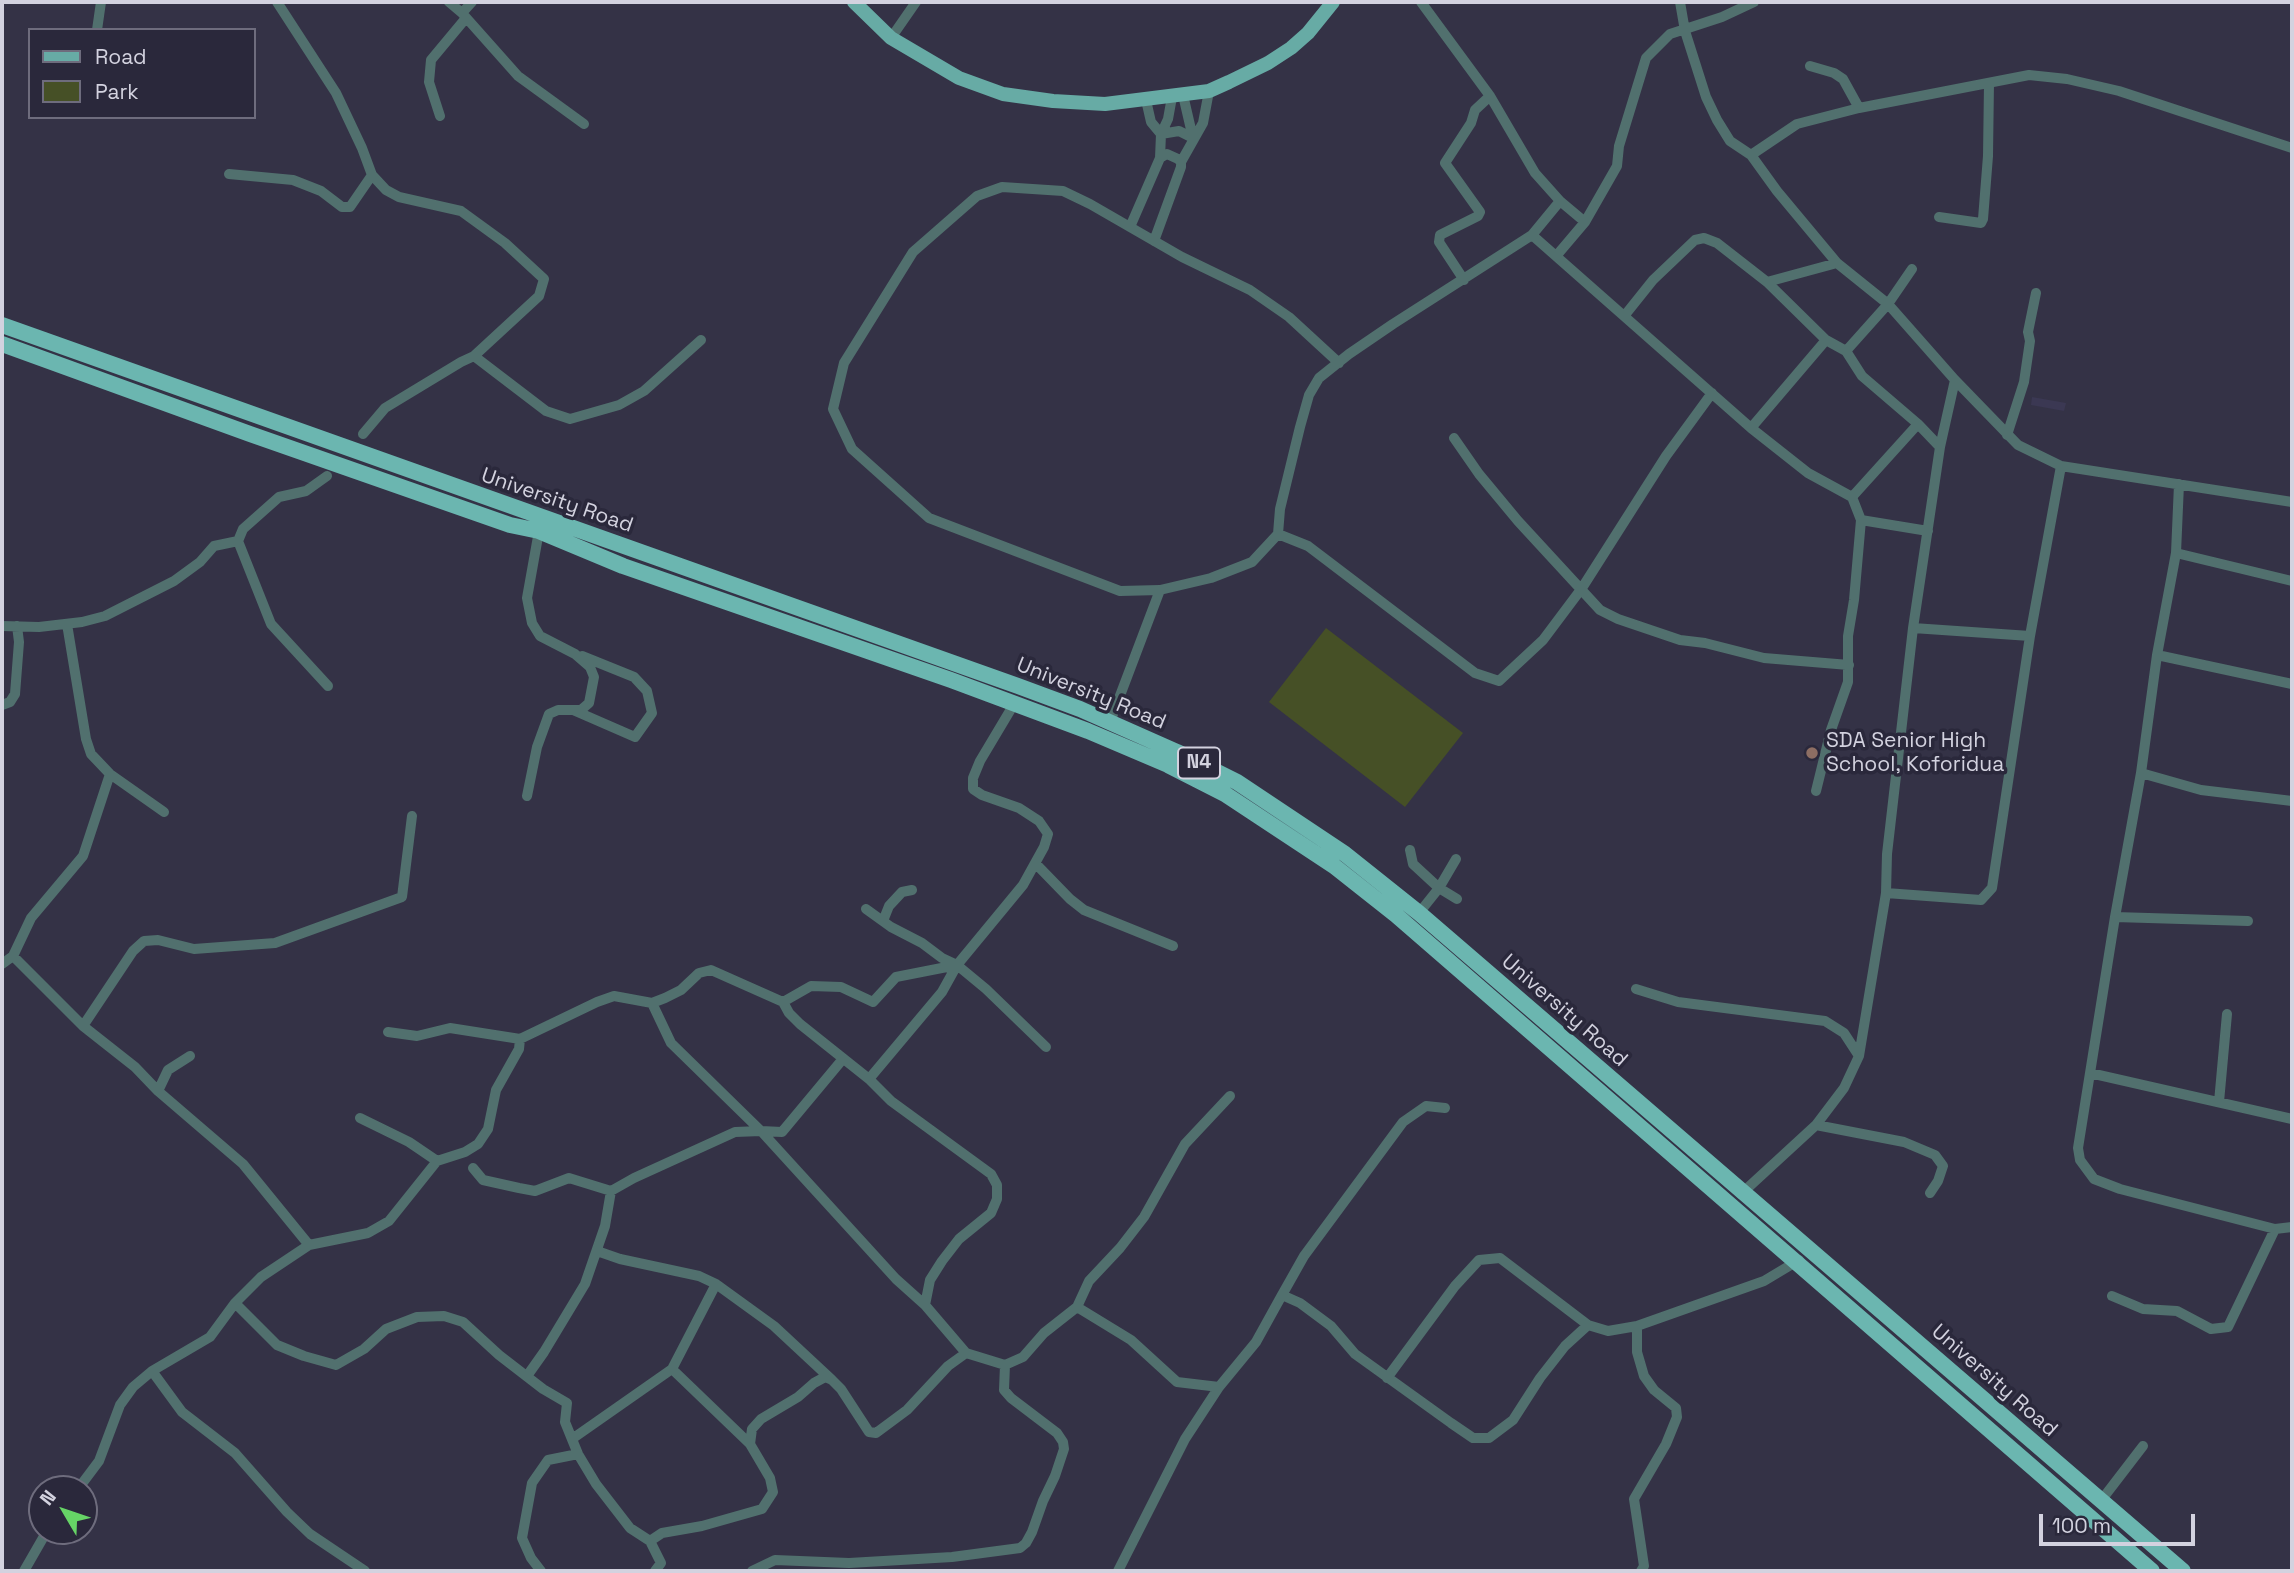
<!DOCTYPE html>
<style>
body{margin:0}
#map{position:relative;width:2294px;height:1573px;overflow:hidden;background:#343246;font-family:"Space Grotesk",sans-serif}
canvas{display:block}
.frame{position:absolute;inset:0;border:4px solid #d3d2df;pointer-events:none}
.legend{position:absolute;left:28px;top:28px;width:228px;height:91px;box-sizing:border-box;background:#2a283b;border:2px solid #6e6c7d;margin:0;padding:9px 12px;list-style:none;font-size:21px;color:#d3d2df}
.legend li{display:flex;align-items:center;gap:14px;height:35px}
.legend b{width:35px;border:2px solid #6e6c7d}
.north{position:absolute;left:28px;top:1475px;width:70px;height:70px;box-sizing:border-box;background:#2a283b;border:2px solid #6e6c7d;border-radius:50%;rotate:309deg;font-size:19px;font-weight:700;line-height:28px;text-align:center;color:#d3d2df}
.north::after{content:'';display:block;margin:auto;width:24px;height:32px;background:#66d466;clip-path:polygon(50% 0,100% 100%,50% 72%,0 100%)}
.scale{position:absolute;left:2039px;top:1514px;width:156px;height:32px;box-sizing:border-box;border:4px solid #d3d2df;border-top:0;padding-left:9px;font-size:21px;line-height:24px;white-space:nowrap;color:#d3d2df;-webkit-text-stroke:5px #2a283b;paint-order:stroke}
</style>
<div id="map">
<canvas width="2294" height="1573"></canvas>
<div class="frame"></div>
<ul class="legend">
<li><b style="height:9px;background:#67aba5"></b>Road</li>
<li><b style="height:19px;background:#465026"></b>Park</li>
</ul>
<div class="north">N</div>
<div class="scale">100 m</div>
</div>
<script>
const context = document.querySelector('canvas').getContext('2d');
context.lineJoin = 'round';
function fill(path, color) { context.fillStyle = color; context.fill(path, 'evenodd'); }
const poly = rows => new Path2D(rows.map(r => 'M' + r).join(''));
function stroke(path, color, width, dash) { context.strokeStyle = color; context.lineWidth = width; context.lineCap = dash ? 'butt' : 'round'; context.setLineDash(dash || []); context.stroke(path); }
function label(font, color, halo, rows, align = 'center') {
  context.font = font + ' "Space Grotesk",sans-serif'; context.lineWidth = 7; context.setLineDash([]); context.textBaseline = 'middle'; context.strokeStyle = halo; context.fillStyle = color; for (const [text, x, y, turn = 0] of rows) {
    context.save(); context.translate(x, y); context.rotate((+turn || 0) * Math.PI / 180); context.textAlign = isNaN(turn) ? turn : align; if (halo) context.strokeText(text, 0, 0); context.fillText(text, 0, 0); context.restore();
  }
}
const built = poly([
 [2032,397,2066,403,2064,411,2031,405]
]);
const green = poly([
 [1326,628,1463,733,1405,807,1269,702]
]);
const minor = poly([
 [277,2,336,93,362,148,372,175,386,190,399,197,461,211,505,243,544,279,539,296,474,356,461,362,385,408,363,434],
 [449,2,462,13,518,76,584,124],
 [1421,2,1490,96,1535,173,1560,201,1532,235,1393,324,1349,354,1319,378,1309,395,1300,427,1280,509,1278,534,1308,546,1475,673,1499,681,1543,640,1582,588,1666,456,1712,393],
 [1680,2,1685,31,1706,97,1717,120,1730,141,1751,155,1777,191,1837,263,1888,304,1955,380,2018,445,2061,466,2292,502],
 [462,13,472,2],
 [97,30,101,2],
 [891,38,916,2],
 [1810,66,1834,73,1843,79,1859,108],
 [1183,95,1193,138],
 [1146,100,1151,122,1161,134],
 [440,116,429,82,431,60,466,18],
 [1161,134,1179,131,1193,138],
 [1751,155,1797,124,1859,108,2029,75,2067,79,2119,91,2292,148],
 [1160,158,1161,134,1168,119,1172,97],
 [1181,162,1203,123,1209,91],
 [229,174,293,180,321,191,342,207,350,207,372,175],
 [1560,201,1585,222],
 [1939,217,1981,223,1983,219,1988,156,1989,83],
 [1130,227,1160,158,1167,154,1178,159,1181,162,1181,167,1154,241],
 [1532,235,1751,428,1808,473,1852,497,1861,520,1928,531],
 [1557,255,1585,222,1617,166,1619,146,1646,58,1670,34,1722,17,1754,2],
 [1464,280,1439,242,1440,235,1478,216,1480,212,1445,163,1471,123,1475,110,1490,96],
 [1767,282,1837,263],
 [1625,315,1653,280,1695,240,1704,238,1717,243,1767,282,1826,340,1846,351,1862,376,1918,424,1940,447],
 [1846,351,1888,304,1912,269],
 [474,356,546,411,570,419,619,405,644,391,701,340],
 [1751,428,1826,340],
 [2007,435,2024,382,2030,341,2028,332,2036,293],
 [1454,438,1479,474,1518,521,1600,610,1618,619,1680,640,1705,643,1764,658,1849,665],
 [2179,484,2176,553,2157,655,2141,773,2115,917,2078,1148,2080,1160,2094,1179,2120,1189,2275,1229,2292,1227],
 [1852,497,1918,424],
 [1278,534,1252,562,1211,578,1160,590,1120,591,929,518,852,449,833,409,844,363,913,252,977,196,1002,187,1063,191,1090,204,1182,257,1250,290,1289,317,1339,363],
 [238,541,243,529,279,497,306,491,327,476],
 [2176,553,2292,581],
 [67,624,86,739,91,754,110,774,164,812],
 [2,626,39,627,82,622,105,616,174,581,200,562,214,546,238,541,271,624,328,686],
 [1913,628,2030,636],
 [2157,655,2292,684],
 [2,705,10,702,15,694,19,642,17,626],
 [573,710,635,737,652,713,647,691,634,677,582,656],
 [1110,722,1160,590],
 [2141,773,2201,790,2292,801],
 [1816,791,1831,730,1848,682,1848,636,1854,600,1861,520],
 [527,796,537,747,549,714,558,710,581,710,589,703,594,677,590,667,575,654,540,636,532,623,527,598,539,531],
 [1410,850,1413,864,1439,888,1419,913],
 [1456,859,1439,888,1457,899],
 [1036,864,1070,899,1084,910,1173,946],
 [1886,893,1981,900,1992,888,2030,636,2061,466],
 [866,909,891,927,922,943,942,958,957,965,986,989,1046,1047],
 [2115,917,2248,921],
 [883,921,889,906,902,892,912,890],
 [13,956,83,1026,135,1067,158,1091,243,1164,309,1245],
 [2,964,13,956,31,918,83,856,110,774],
 [1636,989,1678,1002,1825,1021,1844,1033,1859,1056],
 [783,1002,789,1013,800,1024,869,1079],
 [652,1003,671,1043,761,1131,782,1132,842,1060],
 [83,1026,133,951,144,941,158,940,194,949,275,943,402,897,412,816],
 [388,1032,417,1036,450,1028,520,1039],
 [2090,1073,2292,1119],
 [158,1091,168,1070,190,1056],
 [2219,1102,2227,1014],
 [360,1118,409,1142,437,1161],
 [1816,1125,1904,1142,1935,1155,1943,1166,1938,1181,1930,1193],
 [473,1168,483,1180,519,1188,535,1191,569,1178,611,1191,634,1178,735,1132,761,1131,896,1279,925,1305,966,1353,1005,1365,1023,1357,1044,1333,1077,1307,1089,1281,1120,1248,1144,1217,1185,1144,1230,1096],
 [1741,1194,1816,1125,1844,1088,1859,1056,1886,893,1887,854,1913,628,1940,447,1955,380],
 [597,1251,620,1259,699,1276,716,1284,774,1326,832,1380],
 [716,1284,672,1369,750,1444],
 [1282,1295,1304,1256,1403,1122,1426,1106,1445,1108],
 [2112,1296,2143,1309,2177,1311,2211,1329,2228,1327,2275,1229],
 [235,1303,277,1345,304,1356,336,1365,364,1349,386,1329,417,1317,444,1316,463,1322,499,1355,543,1389,567,1403,565,1422,578,1454,596,1484,630,1528,650,1541,662,1533,702,1526,762,1509,773,1492,770,1478,750,1444,752,1429,761,1419,798,1397,814,1383,825,1377,832,1380,841,1389,869,1432,876,1433,907,1410,948,1366,966,1353],
 [925,1305,930,1280,942,1261,959,1239,991,1213,997,1199,997,1185,991,1174,891,1101,869,1079,942,992,957,965,1023,885,1044,847,1048,834,1039,821,1019,808,982,795,973,789,973,778,980,761,1014,704],
 [1077,1307,1131,1340,1177,1382,1219,1387],
 [1637,1326,1637,1352,1644,1376,1654,1390,1676,1408,1677,1417,1666,1444,1634,1499,1644,1566,1641,1571],
 [152,1371,182,1412,235,1453,287,1512,310,1534,365,1571],
 [527,1376,544,1352,585,1284,605,1226,611,1191],
 [1387,1378,1455,1286,1479,1260,1500,1258,1588,1325],
 [572,1439,672,1369],
 [78,1489,99,1461,120,1405,133,1387,152,1371,210,1337,235,1303,261,1277,309,1245,368,1233,389,1221,437,1161,465,1152,478,1144,488,1129,496,1090,519,1049,520,1039,597,1002,614,996,652,1003,665,998,681,990,699,973,711,970,783,1002,811,986,841,987,873,1002,896,977,957,965],
 [2100,1502,2143,1446],
 [650,1541,661,1563,655,1571],
 [24,1571,47,1531],
 [541,1571,531,1558,522,1538,532,1483,548,1460,578,1454],
 [752,1571,775,1560,849,1563,952,1557,1020,1548,1026,1543,1032,1532,1043,1501,1055,1476,1064,1449,1063,1442,1057,1433,1011,1398,1004,1390,1005,1365],
 [1118,1571,1185,1439,1219,1387,1256,1342,1282,1295,1300,1303,1331,1326,1355,1354,1451,1423,1473,1438,1489,1438,1513,1420,1540,1378,1565,1346,1588,1325,1608,1331,1637,1326,1764,1281,1799,1260]
]);
const primary = poly([
 [854,2,891,38,959,78,1003,94,1053,101,1105,104,1209,91,1229,82,1268,63,1291,48,1308,33,1333,2]
]);
const trunk = poly([
 [2,325,1018,686,1080,709,1177,752,1237,782,1345,854,1419,913,2183,1571],
 [2,344,250,434,510,525,539,531,623,566,951,680,1088,731,1168,765,1225,794,1334,866,1396,915,2152,1571]
]);
const markers = [
 [1812,753,7,"#8d6e63"]
];
const shields = [
 [1199,763,42]
];
const shieldNames = [
 ["N4",1199,763]
];
const streetNames = [
 ["University Road",557,501,19],
 ["University Road",1091,694,22],
 ["University Road",1564,1011,41],
 ["University Road",1994,1381,41]
];
const poiNames = [
 ["SDA Senior High",1826,741],
 ["School, Koforidua",1826,765]
];
fill(built, '#3b3853');
fill(green, '#465026');
stroke(minor, '#51706e', 10);
stroke(primary, '#67aba5', 14);
stroke(trunk, '#6bb6b0', 16);
for (const [x, y, r, color] of markers) { const dot = new Path2D(); dot.arc(x, y, r, 0, 2 * Math.PI); context.fillStyle = color; context.fill(dot); stroke(dot, '#2a283b', 2.5); }
for (const [x, y, w] of shields) { const box = new Path2D(); box.roundRect(x - w / 2, y - 15.5, w, 31, 5); context.fillStyle = '#2a283b'; context.fill(box); stroke(box, '#d3d2df', 2); }
label('bold 19px', '#d3d2df', null, shieldNames);
label('21px', '#d3d2df', '#2a283b', streetNames);
label('21px', '#d3d2df', '#2a283b', poiNames, 'left');
</script>
